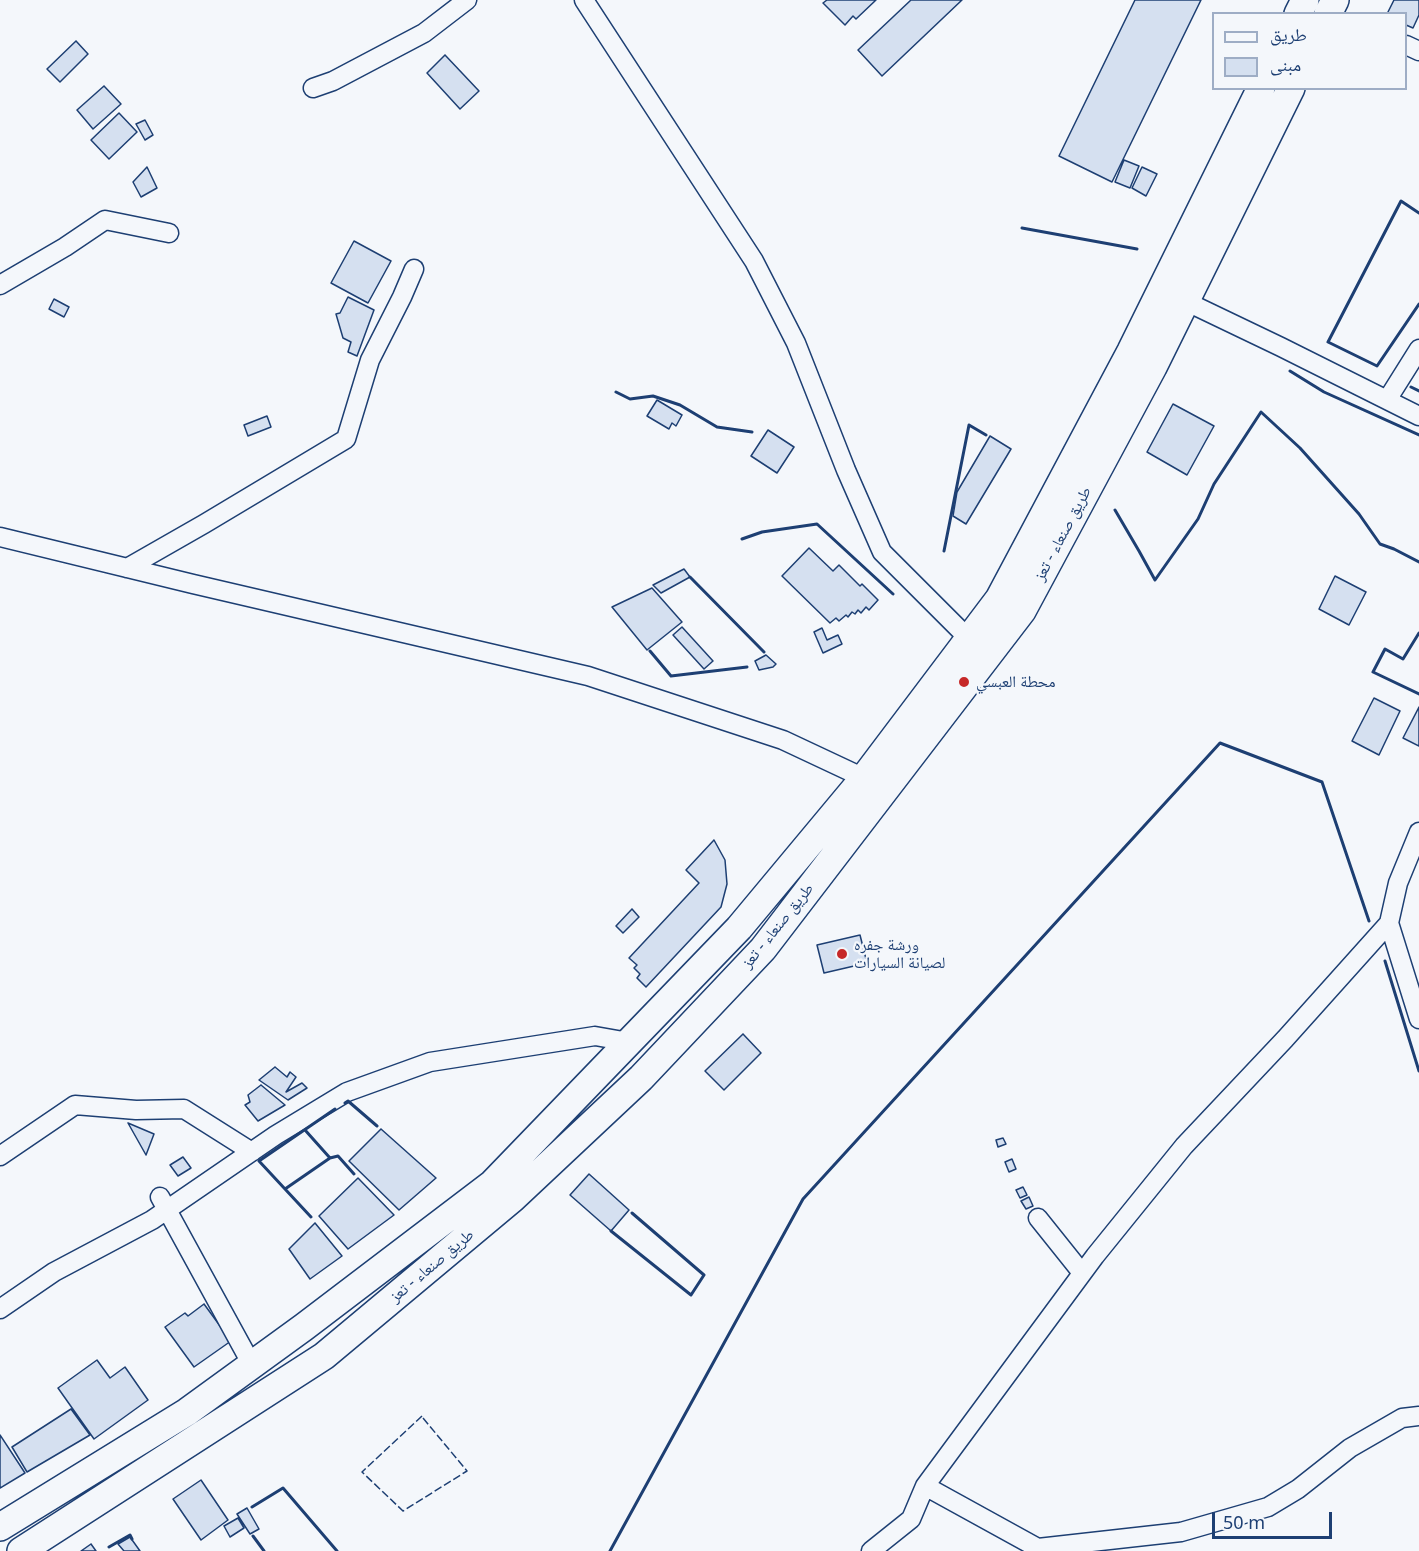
<!DOCTYPE html>
<meta charset="utf-8">
<style>
body{margin:0}
#map{position:relative;width:1419px;height:1551px;overflow:hidden;background:#f4f7fb;font-family:"Noto Sans","Noto Naskh Arabic",sans-serif}
canvas{display:block}
.legend{position:absolute;left:1212px;top:12px;width:195px;height:78px;box-sizing:border-box;background:#f4f7fb;border:2px solid #9eadc5;margin:0;padding:8px 10px;list-style:none;font-size:18px;color:#1d3f73}
.legend li{display:flex;align-items:center;gap:12px;height:30px}
.legend b{width:30px;border:2px solid #9eadc5}
.scale{position:absolute;left:1212px;top:1512px;width:120px;height:27px;box-sizing:border-box;border:3px solid #1d3f73;border-top:0;padding-left:8px;font-size:18px;line-height:21px;white-space:nowrap;color:#1d3f73;-webkit-text-stroke:4px #f4f7fb;paint-order:stroke}
</style>
<div id="map">
<canvas width="1419" height="1551"></canvas>
<ul class="legend">
<li><b style="height:8px;background:#f4f7fb"></b>طريق</li>
<li><b style="height:16px;background:#d5e0f0"></b>مبنى</li>
</ul>
<div class="scale">50 m</div>
</div>
<script>
const context = document.querySelector('canvas').getContext('2d');
context.lineJoin = 'round';
function fill(path, color) { context.fillStyle = color; context.fill(path, 'evenodd'); }
const poly = rows => new Path2D(rows.map(r => 'M' + r).join(''));
function stroke(path, color, width, dash) { context.strokeStyle = color; context.lineWidth = width; context.lineCap = dash ? 'butt' : 'round'; context.setLineDash(dash || []); context.stroke(path); }
function label(font, color, halo, rows, align = 'center') {
  context.font = font + ' "Noto Sans","Noto Naskh Arabic",sans-serif'; context.lineWidth = 4.5; context.setLineDash([]); context.textBaseline = 'middle'; context.strokeStyle = halo; context.fillStyle = color; for (const [text, x, y, turn = 0] of rows) {
    context.save(); context.translate(x, y); context.rotate((+turn || 0) * Math.PI / 180); context.textAlign = isNaN(turn) ? turn : align; if (halo) context.strokeText(text, 0, 0); context.fillText(text, 0, 0); context.restore();
  }
}
const building = poly([
 [827,0,876,0,856,19,853,16,845,25,823,3,827,0],
 [911,0,962,0,882,76,858,50,911,0],
 [1135,0,1201,0,1112,182,1059,156,1135,0],
 [1394,0,1419,0,1419,15,1413,28,1406,25,1406,14,1387,14,1394,0],
 [76,41,88,54,60,82,47,69,76,41],
 [445,55,479,91,460,109,427,73,445,55],
 [104,86,121,104,93,129,77,110,104,86],
 [119,113,137,132,109,159,91,140,119,113],
 [145,120,153,135,145,140,136,124,145,120],
 [1124,160,1139,166,1130,188,1115,182,1124,160],
 [147,167,157,188,141,197,133,182,147,167],
 [1142,167,1157,174,1146,196,1132,188,1142,167],
 [354,241,391,261,368,303,331,283,354,241],
 [348,297,374,310,357,356,348,352,351,342,343,338,336,314,340,313,348,297],
 [54,299,69,307,64,317,49,309,54,299],
 [657,400,682,415,676,426,672,423,669,429,647,416,657,400],
 [1173,404,1214,426,1187,475,1147,452,1173,404],
 [267,416,271,427,248,436,244,425,267,416],
 [768,430,794,447,777,473,751,456,768,430],
 [990,436,1011,449,966,524,953,516,957,492,990,436],
 [809,548,833,571,839,565,860,586,862,584,878,600,869,610,866,607,861,613,858,610,855,614,852,612,848,617,846,615,839,621,836,618,830,623,782,576,809,548],
 [684,569,690,577,661,593,653,585,684,569],
 [1335,576,1366,592,1349,625,1319,609,1335,576],
 [652,588,682,622,647,650,612,607,652,588],
 [682,627,713,661,704,669,673,635,682,627],
 [822,628,827,640,838,635,842,644,823,653,814,632,822,628],
 [766,655,776,664,773,667,759,670,755,661,766,655],
 [1374,698,1400,711,1379,755,1352,741,1374,698],
 [1419,707,1419,746,1403,738,1419,707],
 [714,840,725,860,727,884,721,907,646,987,637,978,640,974,634,968,637,965,629,958,699,883,686,870,714,840],
 [632,909,639,917,623,933,616,926,632,909],
 [860,935,867,963,824,973,817,945,860,935],
 [743,1034,761,1053,724,1090,705,1071,743,1034],
 [275,1067,287,1077,290,1072,296,1077,286,1092,302,1083,307,1088,288,1100,259,1080,275,1067],
 [261,1085,285,1105,258,1121,245,1105,250,1102,248,1095,261,1085],
 [128,1123,154,1134,146,1155,128,1123],
 [381,1129,436,1178,399,1210,349,1161,381,1129],
 [1003,1138,1006,1144,998,1147,996,1140,1003,1138],
 [183,1157,191,1168,178,1176,170,1165,183,1157],
 [1012,1159,1016,1169,1009,1172,1005,1162,1012,1159],
 [589,1174,629,1210,611,1231,570,1195,589,1174],
 [358,1178,394,1215,348,1249,319,1216,358,1178],
 [1023,1187,1027,1195,1020,1198,1016,1190,1023,1187],
 [1029,1197,1033,1206,1026,1209,1021,1201,1029,1197],
 [315,1223,342,1256,310,1279,289,1249,315,1223],
 [204,1304,231,1341,194,1367,165,1327,185,1313,188,1316,204,1304],
 [97,1360,110,1378,125,1367,148,1400,94,1439,58,1388,97,1360],
 [71,1409,90,1435,27,1472,12,1447,71,1409],
 [0,1435,25,1473,0,1488,0,1435],
 [201,1480,228,1520,201,1540,173,1499,201,1480],
 [247,1508,259,1529,250,1534,237,1514,247,1508],
 [238,1518,244,1528,230,1537,224,1526,238,1518],
 [130,1537,140,1551,124,1551,118,1544,130,1537],
 [91,1544,96,1551,81,1551,91,1544]
]);
const minor = poly([
 [584,0,754,261,796,343,846,470,882,552,969,639],
 [1406,45,1419,51],
 [313,88,333,81,424,33,467,0],
 [0,285,65,247,105,220,169,233],
 [1185,301,1281,347,1419,416],
 [1387,400,1419,349],
 [0,537,193,584,588,676,783,740,864,778],
 [127,568,204,524,346,439,370,360,402,297,414,269],
 [1419,832,1398,883,1389,923,1419,1019],
 [0,1156,75,1105,136,1110,184,1109,252,1152],
 [160,1197,252,1365],
 [1038,1218,1082,1273],
 [0,1309,54,1272,152,1220,276,1135,347,1092,430,1062,595,1036,629,1042],
 [925,1486,1043,1551],
 [1038,1548,1181,1532,1268,1507,1298,1489,1350,1448,1402,1418,1419,1416],
 [871,1551,911,1519,925,1486,1095,1256,1184,1146,1285,1039,1389,923]
]);
const highway = poly([
 [1298,14,1305,0],
 [1328,14,1335,0],
 [0,1527,187,1412,304,1327,492,1184,739,928,864,778,999,599,1131,351,1261,88],
 [21,1551,324,1356,512,1199,641,1078,763,949,1022,611,1153,367,1291,88]
]);
const fence = poly([
 [422,1416,362,1472,403,1511,467,1471,423,1418]
]);
const wall = poly([
 [1419,213,1401,201,1328,342,1377,366,1419,304],
 [1022,228,1137,249],
 [1290,371,1324,392,1419,435],
 [1411,387,1419,391],
 [616,392,630,399,653,396,680,405,717,427,752,432],
 [1115,510,1139,551,1155,580,1198,519,1214,484,1261,412,1300,448,1359,514,1380,544,1394,549,1419,562],
 [742,539,762,532,817,524,893,594],
 [944,551,969,425,986,435],
 [690,577,764,652],
 [1419,633,1403,659,1385,649,1373,672,1419,694],
 [650,651,671,676,747,667],
 [1385,961,1419,1071],
 [345,1103,348,1101,377,1126],
 [330,1158,338,1156,354,1174],
 [285,1189,330,1158,305,1130],
 [311,1217,259,1161,335,1109],
 [611,1231,691,1295,704,1275,632,1213],
 [252,1507,283,1488,337,1551],
 [253,1536,264,1551],
 [109,1547,130,1535,132,1539],
 [610,1551,803,1199,1220,743,1322,782,1369,921]
]);
const markers = [
 [964,682,6,"#c62828"],
 [842,954,6,"#c62828"]
];
const streetNames = [
 ["طريق صنعاء - تعز",1063,534,-62],
 ["طريق صنعاء - تعز",778,926,-51],
 ["طريق صنعاء - تعز",432,1266,-40]
];
const poiNames = [
 ["محطة العبسي",976,682],
 ["ورشة جفره",854,945],
 ["لصيانة السيارات",854,963]
];
fill(building, '#d5e0f0');
stroke(building, '#1d3f73', 1.5);
stroke(minor, '#1d3f73', 21);
stroke(highway, '#1d3f73', 30);
stroke(minor, '#f4f7fb', 18);
stroke(highway, '#f4f7fb', 27);
stroke(fence, '#1d3f73', 1.5, [8, 3]);
stroke(wall, '#1d3f73', 3);
for (const [x, y, r, color] of markers) { const dot = new Path2D(); dot.arc(x, y, r, 0, 2 * Math.PI); context.fillStyle = color; context.fill(dot); stroke(dot, '#f4f7fb', 2); }
label('16px', '#1d3f73', '#f4f7fb', streetNames);
label('16px', '#1d3f73', '#f4f7fb', poiNames, 'left');
</script>
